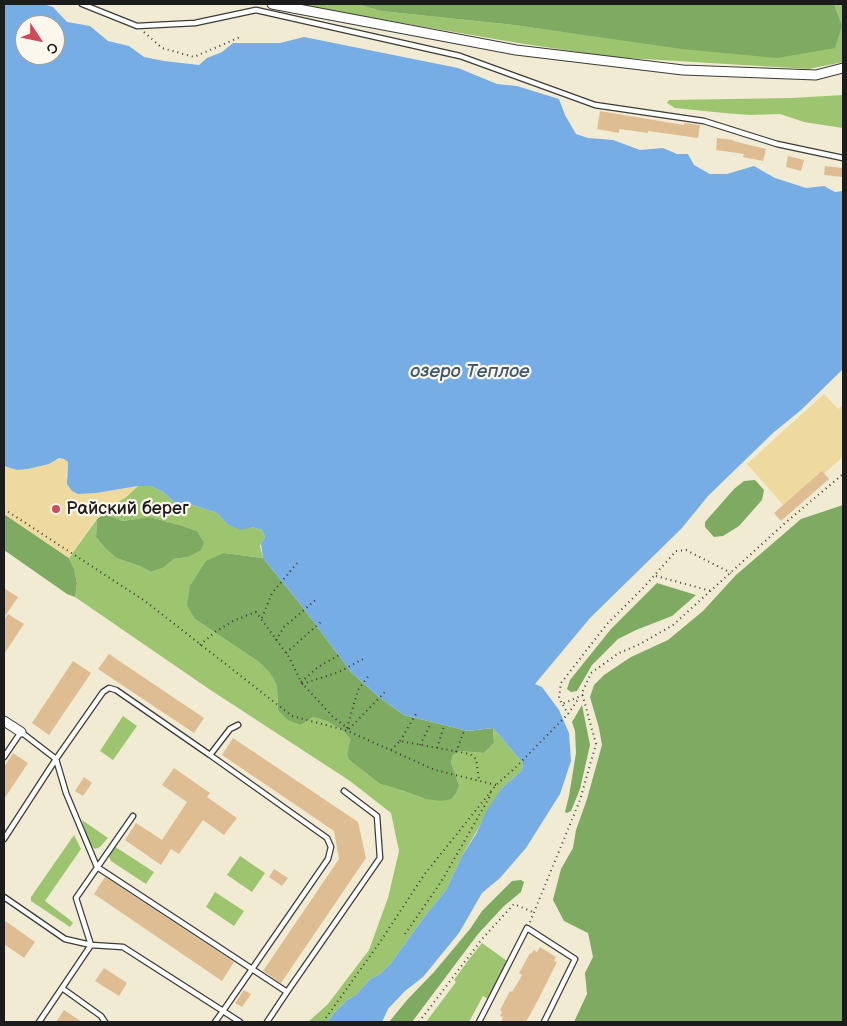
<!DOCTYPE html>
<meta charset="utf-8">
<style>
body{margin:0}
#map{position:relative;width:847px;height:1026px;overflow:hidden;background:#f1ebd3;font-family:"Balsamiq Sans",sans-serif}
canvas{display:block}
.frame{position:absolute;inset:0;border:5px solid #1c1c1c;pointer-events:none}
.north{position:absolute;left:15px;top:15px;width:50px;height:50px;box-sizing:border-box;background:#fbf7ec;border:1px solid #a29f99;border-radius:50%;rotate:124deg;font-size:14px;font-weight:700;line-height:20px;text-align:center;color:#1c1c1c}
.north::after{content:'';display:block;margin:auto;width:18px;height:22px;background:#d1495b;clip-path:polygon(50% 0,100% 100%,50% 72%,0 100%)}
</style>
<div id="map">
<canvas width="847" height="1026"></canvas>
<div class="frame"></div>
<div class="north">С</div>
</div>
<script>
const context = document.querySelector('canvas').getContext('2d');
context.lineJoin = 'round';
function fill(path, color) { context.fillStyle = color; context.fill(path, 'evenodd'); }
const poly = rows => new Path2D(rows.map(r => 'M' + r).join(''));
function stroke(path, color, width, dash) { context.strokeStyle = color; context.lineWidth = width; context.lineCap = dash ? 'butt' : 'round'; context.setLineDash(dash || []); context.stroke(path); }
function label(font, color, halo, rows, align = 'center') {
  context.font = font + ' "Balsamiq Sans",sans-serif'; context.lineWidth = 4.5; context.setLineDash([]); context.textBaseline = 'middle'; context.strokeStyle = halo; context.fillStyle = color; for (const [text, x, y, turn = 0] of rows) {
    context.save(); context.translate(x, y); context.rotate((+turn || 0) * Math.PI / 180); context.textAlign = isNaN(turn) ? turn : align; if (halo) context.strokeText(text, 0, 0); context.fillText(text, 0, 0); context.restore();
  }
}
const green = poly([
 [292,4,357,4,381,11,514,25,682,48,842,25,834,4,843,4,843,62,809,69,611,57,518,43],
 [843,95,843,128,804,122,780,114,750,115,724,113,675,108,667,103,669,100,792,98],
 [138,486,151,486,163,492,175,503,187,503,217,513,227,524,252,527,262,530,265,537,260,546,263,558,224,553,195,619,259,662,270,673,277,686,278,710,301,725,313,717,327,721,342,730,352,739,347,754,349,760,380,784,404,791,425,799,459,785,451,762,453,755,458,751,484,753,494,743,493,728,523,763,522,770,502,788,462,856,446,890,425,916,391,963,380,974,370,979,356,995,347,1000,335,1012,327,1022,308,1022,328,1004,369,950,388,898,399,851,391,813,350,781,209,689,75,597,77,583,74,569,69,558,97,519,96,537,105,548,116,558,140,566,151,572,163,568,174,559,188,557,204,542,197,531,180,525,149,517,123,521,104,514,113,504,125,498],
 [123,716,137,726,113,760,100,751],
 [82,820,108,838,100,847,95,849,89,844],
 [74,835,81,849,45,901,70,920,73,923,70,927,31,901,31,897],
 [114,846,154,872,146,884,111,861,108,854],
 [240,856,265,873,252,892,227,875],
 [215,892,244,911,234,926,206,907],
 [482,943,507,961,488,999,483,996,469,1022,426,1022,456,982,454,980,470,958]
]);
const forest = poly([
 [357,4,834,4,842,25,835,48,777,58,682,49,514,25,381,11],
 [755,480,764,490,762,500,739,526,723,536,714,537,705,527,705,522,734,489,744,481],
 [843,505,843,1022,574,1022,587,994,585,973,593,957,588,933,564,921,553,900,561,869,573,848,576,830,587,799,602,745,599,728,590,697,594,685,604,675,631,657,668,640,703,611,736,575,801,519],
 [4,514,69,558,74,569,77,583,75,597,67,594,4,550],
 [104,514,123,521,149,517,180,525,197,531,204,542,201,550,188,557,174,559,163,568,151,572,140,566,116,558,105,548,96,537,97,519],
 [224,553,263,558,301,605,351,672,379,697,404,715,468,731,493,728,494,743,484,753,459,751,453,755,451,762,459,785,456,793,451,799,441,801,425,799,404,791,380,784,349,760,347,754,351,739,342,730,327,721,313,717,301,725,288,720,278,710,277,686,270,673,259,662,195,619,187,605,190,586,206,561],
 [657,583,696,595,672,616,636,630,618,639,592,665,577,691,571,692,567,689,570,680,611,629],
 [582,705,590,745,580,789,571,811,567,813,565,812,569,796,576,753,575,731,572,722],
 [521,880,524,882,521,892,504,906,478,934,412,1022,389,1022,407,1000,434,972,470,929,482,911,512,881]
]);
const sand = poly([
 [824,394,838,409,843,405,843,457,785,507,747,464],
 [59,458,64,459,68,462,66,477,96,493,138,486,125,498,113,504,104,514,96,519,69,558,4,514,4,466,17,470,28,469,49,464]
]);
const water = poly([
 [4,4,43,4,53,7,67,22,90,26,108,41,129,46,144,57,164,61,199,65,207,58,222,52,233,43,280,43,304,37,458,68,497,84,517,86,559,99,565,115,576,134,588,138,613,140,640,150,663,148,677,154,688,154,694,165,710,174,727,174,754,166,775,178,806,188,824,186,835,192,843,191,843,369,801,410,773,433,708,496,682,528,590,618,535,684,542,687,559,710,569,733,571,761,560,794,526,848,500,878,482,893,459,933,423,977,405,991,388,1009,382,1022,327,1022,335,1012,347,1000,356,995,370,979,380,974,391,963,425,916,446,890,462,856,476,834,487,810,502,788,522,770,523,763,493,728,468,731,404,715,379,697,351,672,301,605,263,558,261,544,265,537,262,530,252,527,241,530,227,524,217,513,187,503,175,503,163,492,151,486,138,486,96,493,78,494,72,491,67,484,68,462,64,459,59,458,49,464,28,469,17,470,4,466],
 [25,25,55,25,55,55,25,55]
]);
const building = poly([
 [600,111,684,125,684,123,700,125,698,138,648,131,648,133,619,129,619,133,597,129],
 [717,138,733,140,733,141,766,149,763,161,743,157,744,154,716,150],
 [788,156,804,160,801,171,786,167],
 [825,166,843,168,842,177,824,175],
 [822,471,829,479,781,521,774,513],
 [4,588,18,597,4,618],
 [8,614,24,624,4,654,4,620],
 [109,654,204,718,194,733,98,669],
 [73,661,91,673,49,735,32,723],
 [233,738,358,822,366,858,281,983,263,971,339,859,334,831,222,755],
 [13,753,28,763,4,799,4,767],
 [174,768,210,793,207,797,237,818,224,835,203,820,179,854,171,849,161,865,125,840,136,823,162,840,187,802,162,785],
 [84,777,92,783,83,796,75,791],
 [274,869,288,878,282,886,269,877],
 [105,877,234,962,222,981,94,894],
 [4,920,35,942,24,958,4,944],
 [540,947,556,957,554,961,557,962,538,1000,526,1022,501,1022,503,1017,500,1016,502,1012,500,1010,510,991,512,992,520,979,522,975,519,973,530,953,531,954,534,950,537,952],
 [104,968,127,983,119,996,95,981],
 [244,990,251,994,242,1007,235,1003],
 [64,1010,82,1022,56,1022]
]);
const path = poly([
 [144,32,162,48,194,57,240,37],
 [4,509,145,601,292,716,348,731,435,770,496,785],
 [656,576,711,591],
 [262,618,272,593,298,562],
 [276,640,284,627,318,598],
 [200,645,215,632,233,621,256,612,289,657,301,682,333,717,350,730],
 [286,653,323,620],
 [301,682,318,667,341,654],
 [302,684,339,672,363,659],
 [583,695,562,704,559,698,561,683,607,624,645,586,676,551,686,550,731,573],
 [563,705,568,714],
 [347,728,358,690,370,674],
 [349,729,386,691],
 [400,741,416,714],
 [420,745,431,723],
 [437,748,444,726],
 [391,750,400,741,470,754,476,759,479,780],
 [456,752,464,731],
 [530,922,580,800,596,744,582,693,591,673,619,653,640,644,673,625,784,524,843,474],
 [405,934,441,882,489,798,491,791],
 [323,1022,380,942,424,875,496,785,516,767,568,714,579,698],
 [419,1022,482,939,514,904,535,913]
]);
const lane = poly([
 [82,4,137,26,195,23,256,10,460,56,595,105,704,121,777,144,843,158],
 [210,755,116,690,109,688,103,692,56,759,66,793,97,867,287,992,380,858,377,816,344,791],
 [4,757,21,732,56,759,4,839],
 [133,816,76,898,91,945,123,947,223,1011,328,859,331,847,327,838,210,755,230,729,238,725],
 [4,897,65,939,91,945,62,988,101,1016,105,1022],
 [39,1022,62,988],
 [215,1022,223,1011,240,1022],
 [267,1022,287,992],
 [479,1022,527,928,575,959,544,1022]
]);
const street = poly([
 [272,4,516,50,683,70,816,75,843,68],
 [4,721,21,732]
]);
const markers = [
 [56,509,5,"#d1495b"]
];
const poiNames = [
 ["Райский берег",66,509]
];
const waterNames = [
 ["озеро Теплое",470,372]
];
fill(green, '#9dc46f');
fill(forest, '#7eaa62');
fill(sand, '#eeda9e');
fill(water, '#77ade5');
fill(building, '#dfbd92');
stroke(lane, '#3c3b37', 7);
stroke(street, '#3c3b37', 11);
stroke(path, '#3c3b37', 2, [1, 4]);
stroke(lane, '#fff', 4.5);
stroke(street, '#fff', 9);
for (const [x, y, r, color] of markers) { const dot = new Path2D(); dot.arc(x, y, r, 0, 2 * Math.PI); context.fillStyle = color; context.fill(dot); stroke(dot, '#fbf7ec', 2); }
label('18px', '#1c1c1c', '#fbf7ec', poiNames, 'left');
label('italic 19px', '#40566c', '#fbf7ec', waterNames);
</script>
